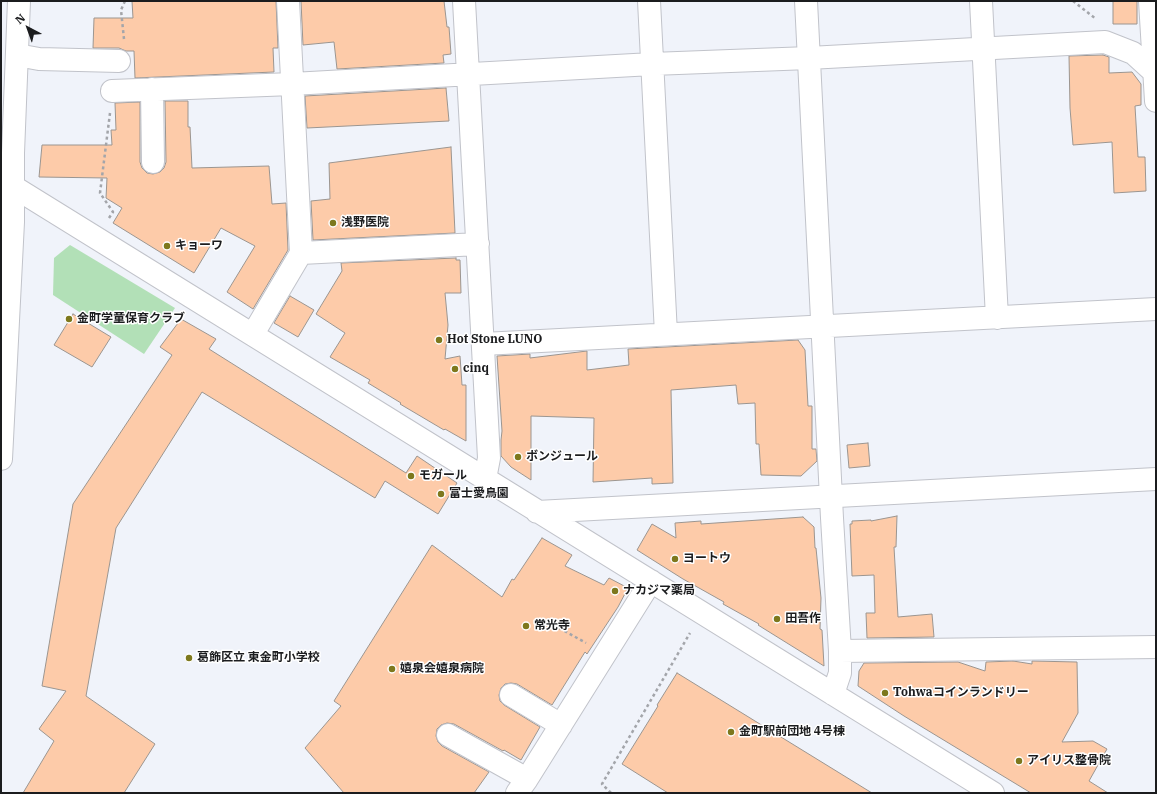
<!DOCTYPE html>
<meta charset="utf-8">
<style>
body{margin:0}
#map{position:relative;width:1157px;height:794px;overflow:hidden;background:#f0f3fa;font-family:"IBM Plex Serif",serif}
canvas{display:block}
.frame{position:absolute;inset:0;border:2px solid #1b1c1e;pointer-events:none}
.north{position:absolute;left:8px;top:8px;width:40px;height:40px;-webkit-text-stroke:3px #fff;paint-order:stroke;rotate:319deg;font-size:11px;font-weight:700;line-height:16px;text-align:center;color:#1b1c1e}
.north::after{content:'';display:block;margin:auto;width:14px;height:18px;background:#1b1c1e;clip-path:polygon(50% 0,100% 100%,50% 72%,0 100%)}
</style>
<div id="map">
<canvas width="1157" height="794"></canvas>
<div class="frame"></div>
<div class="north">N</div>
</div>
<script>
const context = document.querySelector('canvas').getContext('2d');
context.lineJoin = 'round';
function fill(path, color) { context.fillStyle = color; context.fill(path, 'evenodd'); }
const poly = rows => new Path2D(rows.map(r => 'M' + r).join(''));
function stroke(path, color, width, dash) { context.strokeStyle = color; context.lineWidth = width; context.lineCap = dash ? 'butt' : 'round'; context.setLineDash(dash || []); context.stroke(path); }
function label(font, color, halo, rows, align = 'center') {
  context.font = font + ' "IBM Plex Serif","Noto Sans JP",serif'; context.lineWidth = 3; context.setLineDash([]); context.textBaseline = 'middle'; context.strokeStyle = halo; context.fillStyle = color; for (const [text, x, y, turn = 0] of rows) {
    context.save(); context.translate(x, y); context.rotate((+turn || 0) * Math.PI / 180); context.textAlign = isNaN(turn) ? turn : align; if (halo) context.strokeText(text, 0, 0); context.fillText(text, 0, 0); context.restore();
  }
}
const green = poly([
 [70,245,175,308,144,354,53,295,54,258]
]);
const building = poly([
 [132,1,276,1,278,48,273,48,274,72,135,78,134,51,126,51,119,48,93,48,94,18,133,18,132,1],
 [301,1,444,1,447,27,449,27,451,54,443,55,444,63,337,69,334,42,303,45,301,1],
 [1113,1,1137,1,1137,24,1113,24,1113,1],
 [1103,55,1109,57,1109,73,1132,72,1141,84,1141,105,1135,106,1138,157,1145,157,1146,191,1114,193,1112,142,1073,145,1070,108,1069,56,1103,55],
 [446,88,449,121,307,128,305,96,446,88],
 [165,101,188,101,188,127,190,127,192,168,269,166,272,204,286,203,288,250,253,309,227,292,255,246,221,228,194,273,113,223,122,208,106,198,107,178,39,177,42,145,112,145,111,130,116,130,115,103,140,102,140,162,142,168,147,173,153,174,160,172,164,168,166,162,165,101],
 [451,147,455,233,313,240,311,201,330,199,329,163,451,147],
 [456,258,456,260,460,260,461,293,445,293,448,325,445,359,460,356,462,385,466,385,466,441,445,429,444,430,400,404,401,403,368,383,370,380,330,357,345,333,316,314,342,271,341,263,456,258],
 [290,296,314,310,298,337,274,323,290,296],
 [73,314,111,337,92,367,54,345,73,314],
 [181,319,216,339,209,349,406,473,417,456,457,483,438,514,385,481,375,498,202,392,116,528,86,696,155,744,124,793,23,793,54,741,39,729,66,691,42,686,73,504,172,355,160,347,181,319],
 [798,340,805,350,808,406,812,406,812,449,816,449,817,461,801,476,761,475,759,444,756,444,755,403,738,404,736,385,671,390,673,483,652,484,652,478,593,482,594,418,531,416,531,480,511,467,501,456,501,440,502,431,497,356,530,354,530,358,587,351,587,370,629,365,628,349,798,340],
 [868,443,870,466,849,468,847,445,868,443],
 [897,516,896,547,894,547,898,617,932,614,934,637,867,638,866,613,875,613,874,575,852,576,850,524,852,524,852,521,871,520,871,521,897,516],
 [803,517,814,527,815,548,816,548,821,598,820,629,822,630,824,666,758,625,759,624,723,604,724,602,683,579,637,550,652,524,676,538,675,523,701,521,701,524,803,517],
 [542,538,572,555,565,566,604,585,609,578,628,588,618,607,587,654,585,652,552,705,517,684,511,683,505,684,501,688,499,695,500,701,504,705,540,727,521,760,504,750,503,751,454,724,447,723,441,725,437,729,436,736,438,742,442,746,489,772,474,793,344,793,305,748,341,706,334,701,432,545,502,597,512,579,514,580,542,538],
 [1013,661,1032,664,1032,661,1077,662,1078,713,1062,742,1093,741,1107,749,1089,781,1108,793,1031,793,904,716,858,686,859,671,864,663,958,662,985,671,986,662,1013,661],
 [677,673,872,793,668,793,622,764,658,706,657,705,677,673]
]);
const path = poly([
 [1073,1,1096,19],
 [124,39,121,10,125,1],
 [109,218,113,212,100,193,110,113],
 [554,625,586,643],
 [611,793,602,784,690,633]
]);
const minor = poly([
 [464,1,489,458,485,479],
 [649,1,666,334],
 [806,1,832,518,840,651,840,673,833,694],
 [981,1,997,318],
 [1150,1,1156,101],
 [17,55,39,59,119,61],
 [152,89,153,162],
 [112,91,292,84,652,64,809,58,1105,42,1133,53,1156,74],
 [1,179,993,793],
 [301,253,478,244],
 [253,334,301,253,288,1],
 [483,344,1156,309],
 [1,459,13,222,13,153,19,1],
 [537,512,1156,479],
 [840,651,1156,647],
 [511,695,561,725],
 [448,735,527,779],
 [517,793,527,779,651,581]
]);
const markers = [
 [333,223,4,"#7d781d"],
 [167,246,4,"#7d781d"],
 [69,319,4,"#7d781d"],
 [439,340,4,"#7d781d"],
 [455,369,4,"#7d781d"],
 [518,457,4,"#7d781d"],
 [411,476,4,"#7d781d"],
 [441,494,4,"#7d781d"],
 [675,559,4,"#7d781d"],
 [615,591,4,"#7d781d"],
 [777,619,4,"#7d781d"],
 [526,626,4,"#7d781d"],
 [189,658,4,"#7d781d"],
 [392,669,4,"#7d781d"],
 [885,693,4,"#7d781d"],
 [731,732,4,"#7d781d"],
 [1019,761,4,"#7d781d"]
];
const poiNames = [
 ["浅野医院",341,223],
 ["キョーワ",175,246],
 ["金町学童保育クラブ",77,319],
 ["Hot Stone LUNO",447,340],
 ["cinq",463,369],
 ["ボンジュール",526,457],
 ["モガール",419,476],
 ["富士愛鳥園",449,494],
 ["ヨートウ",683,559],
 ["ナカジマ薬局",623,591],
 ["田吾作",785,619],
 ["常光寺",534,626],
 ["葛飾区立 東金町小学校",197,658],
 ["嬉泉会嬉泉病院",400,669],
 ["Tohwaコインランドリー",893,693],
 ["金町駅前団地 4号棟",739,732],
 ["アイリス整骨院",1027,761]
];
fill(green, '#b2e0b7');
fill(building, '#fdcba9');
stroke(building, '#9b9590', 1);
stroke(minor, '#c1c3ca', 24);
stroke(path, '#a3a5aa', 2.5, [3, 3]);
stroke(minor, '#fff', 22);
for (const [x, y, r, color] of markers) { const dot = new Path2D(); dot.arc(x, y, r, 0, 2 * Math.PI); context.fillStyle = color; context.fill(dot); stroke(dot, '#fff', 1.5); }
label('bold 12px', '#1b1c1e', '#fff', poiNames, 'left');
</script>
